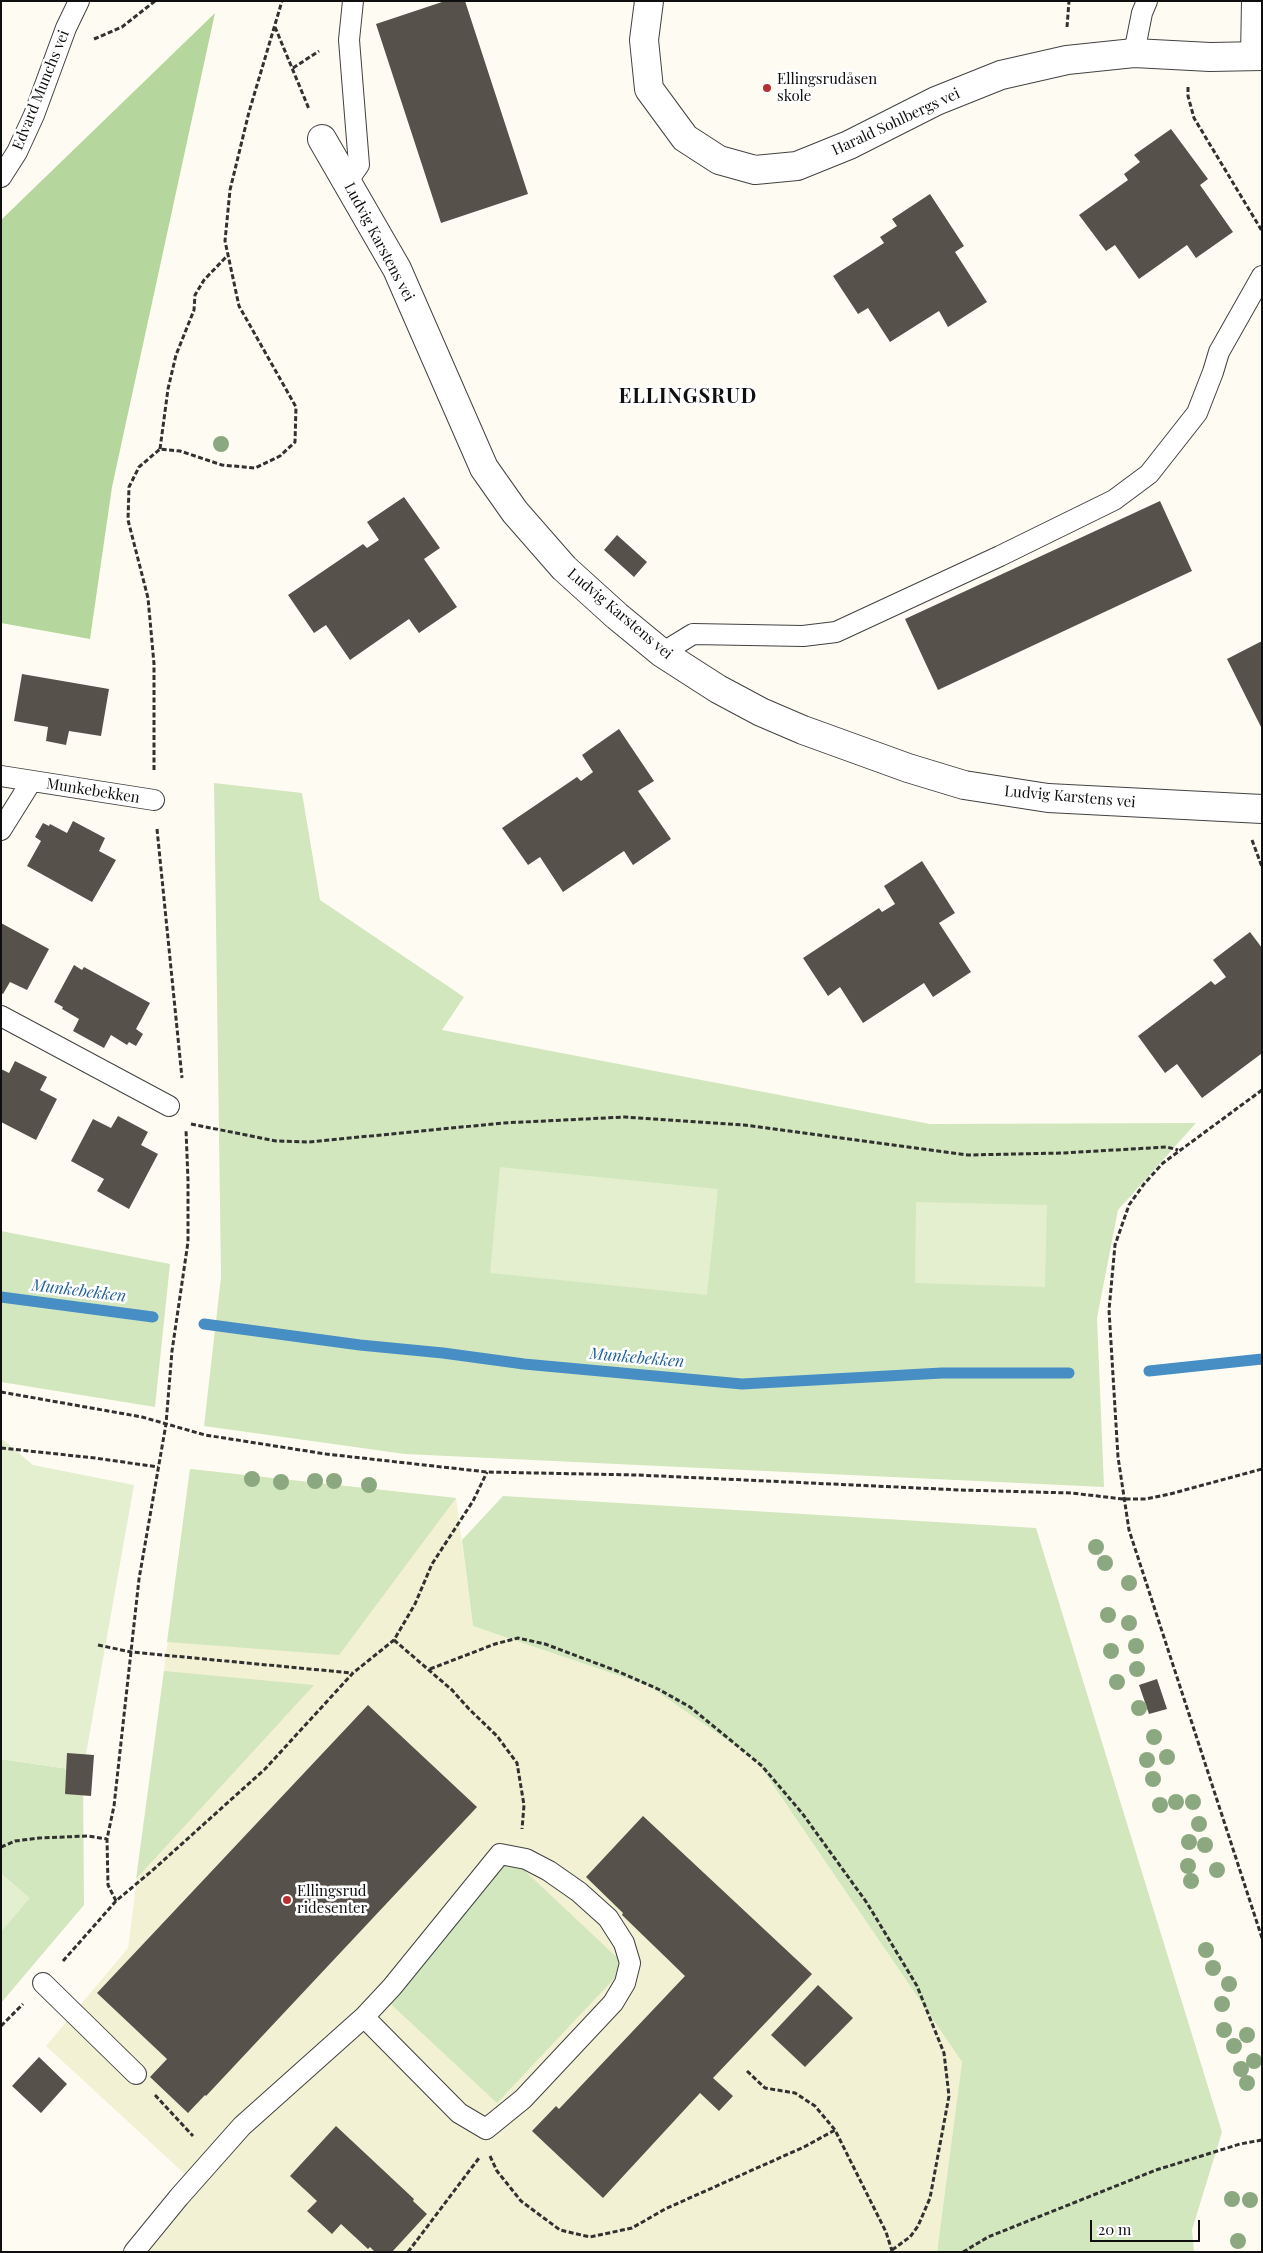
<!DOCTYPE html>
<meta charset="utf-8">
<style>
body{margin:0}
#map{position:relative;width:1263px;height:2253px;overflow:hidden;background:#fefcf2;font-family:"Playfair Display",serif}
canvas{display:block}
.frame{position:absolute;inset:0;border:2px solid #0f0f0f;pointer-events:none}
.scale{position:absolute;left:1090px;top:2220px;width:110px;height:22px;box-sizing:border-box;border:2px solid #0f0f0f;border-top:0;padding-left:6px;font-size:15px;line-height:18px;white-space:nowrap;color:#0f0f0f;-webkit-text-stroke:4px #fff;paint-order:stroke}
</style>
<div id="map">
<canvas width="1263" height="2253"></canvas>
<div class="frame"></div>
<div class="scale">20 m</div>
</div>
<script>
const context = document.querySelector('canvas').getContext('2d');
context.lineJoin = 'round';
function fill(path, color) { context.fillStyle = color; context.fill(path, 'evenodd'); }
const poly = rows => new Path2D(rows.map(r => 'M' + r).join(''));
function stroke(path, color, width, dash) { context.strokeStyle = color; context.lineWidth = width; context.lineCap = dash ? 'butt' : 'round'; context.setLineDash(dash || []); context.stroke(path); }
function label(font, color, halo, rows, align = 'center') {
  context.font = font + ' "Playfair Display",serif'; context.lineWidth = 5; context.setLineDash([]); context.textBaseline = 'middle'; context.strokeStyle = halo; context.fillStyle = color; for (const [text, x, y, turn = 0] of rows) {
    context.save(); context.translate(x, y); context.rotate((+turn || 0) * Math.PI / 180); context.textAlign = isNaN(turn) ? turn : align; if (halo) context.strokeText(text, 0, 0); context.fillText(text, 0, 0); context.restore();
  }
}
const farmland = poly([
 [190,1469,456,1498,473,1626,649,1686,756,1760,962,2062,937,2252,142,2252,201,2189,46,2046,128,1948]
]);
const green = poly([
 [214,783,302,793,320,900,464,997,442,1030,930,1124,1196,1123,1118,1210,1097,1318,1104,1487,405,1454,204,1426,221,1277],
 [1,1231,170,1264,155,1407,1,1382],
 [190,1469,456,1498,339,1655,167,1642],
 [503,1496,1036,1528,1222,2132,1192,2230,1194,2252,937,2252,962,2062,756,1760,649,1686,473,1626,462,1540],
 [164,1671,314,1685,136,1879],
 [1,1759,83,1771,84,1905,1,2003],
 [509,1856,626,1966,497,2103,380,1994]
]);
const forest = poly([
 [215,13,112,487,90,639,1,623,1,220]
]);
const pitch = poly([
 [500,1167,718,1189,707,1295,490,1273],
 [916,1202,1047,1205,1045,1287,915,1283],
 [1,1438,33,1465,134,1485,83,1771,1,1759],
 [1,1873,30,1898,1,1932]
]);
const stream = poly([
 [1,1297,153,1317],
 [204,1324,360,1345,443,1353,524,1364,742,1384,942,1373,1069,1373],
 [1149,1371,1262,1359]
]);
const building = poly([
 [445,1,465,1,528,194,441,223,376,24],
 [1171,129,1208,179,1200,185,1233,232,1196,258,1187,245,1139,279,1115,245,1106,251,1079,215,1128,180,1124,174,1140,162,1134,155],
 [930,194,964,246,955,252,987,302,948,327,939,311,890,342,868,308,858,314,833,276,884,243,880,237,897,226,892,219],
 [404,497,440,548,424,559,457,607,419,633,409,619,350,660,326,625,314,633,288,595,363,544,367,548,379,540,367,522],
 [1160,501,1192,571,938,690,905,619],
 [617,535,647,562,634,577,604,550],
 [1262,641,1262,729,1227,659],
 [22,674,109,689,101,736,69,731,66,745,46,741,48,727,14,721],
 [619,729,654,781,638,791,671,839,633,865,624,851,563,892,540,857,528,865,502,828,577,777,581,781,593,772,582,755],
 [73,821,105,838,99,851,116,860,92,902,27,866,41,841,35,837,43,823,49,826,50,824,67,833],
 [922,861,955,913,939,923,971,972,933,997,924,983,863,1023,840,987,828,996,803,958,879,908,882,912,895,904,884,886],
 [1,923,49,949,27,990,10,982,3,994,1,993],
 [1250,932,1262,948,1262,1055,1261,1054,1202,1098,1177,1064,1165,1073,1138,1036,1211,981,1215,985,1226,977,1213,960],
 [74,965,82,970,84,967,150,1003,136,1029,143,1034,136,1046,129,1042,127,1045,111,1035,104,1048,73,1031,79,1019,62,1009,63,1007,54,1002],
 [15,1061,47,1077,40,1090,57,1099,36,1140,1,1122,1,1069,9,1073],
 [118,1116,148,1132,141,1145,158,1154,129,1209,97,1191,104,1179,71,1161,93,1119,111,1128],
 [1157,1679,1167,1709,1149,1714,1139,1685],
 [368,1705,477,1807,206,2096,205,2095,188,2113,150,2077,167,2059,97,1993],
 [67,1753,94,1755,91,1796,65,1794],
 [643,1816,812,1974,713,2078,733,2096,719,2111,700,2093,603,2198,532,2131,556,2106,559,2109,685,1976,622,1915,623,1913,586,1877],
 [818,1985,853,2018,805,2067,771,2035],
 [39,2057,67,2084,41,2113,12,2086],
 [336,2126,414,2199,413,2201,427,2214,392,2252,375,2252,370,2247,368,2249,341,2224,332,2234,307,2211,317,2201,290,2176]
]);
const path = poly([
 [275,27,309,109],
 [1067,27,1069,1],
 [94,39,122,27,155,1],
 [293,68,319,51],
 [1188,87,1188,96,1194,118,1262,231],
 [160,449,168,389,176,355,194,310,195,295,204,280,227,256],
 [154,770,154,664,148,598,128,520,129,487,139,467,160,449,180,451,222,465,255,468,280,456,295,442,296,407,239,306,225,241,230,190,249,112,282,1],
 [157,829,182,1078],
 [1252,840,1262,867],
 [1262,1090,1163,1163,1144,1184,1129,1205,1115,1245,1109,1310,1118,1457,1129,1530,1262,1938],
 [191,1124,276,1141,309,1142,503,1123,625,1117,744,1125,968,1155,1062,1153,1167,1147,1178,1150],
 [1,1392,142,1417,205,1435,326,1454,487,1472,637,1475,961,1490,1071,1493,1123,1499,1146,1499,1170,1494,1262,1469],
 [1,1448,95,1458,158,1467],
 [394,1640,452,1690,469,1709,497,1736,517,1763,524,1805,522,1829],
 [98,1645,131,1652,352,1673],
 [430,1669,495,1644,518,1638,545,1644,617,1671,660,1690,690,1707,762,1766,802,1813,867,1903,917,1986,944,2053,949,2096,930,2198,918,2226,910,2237,892,2250],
 [1,1847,15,1841,39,1838,88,1836,107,1839],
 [116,1901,108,1885,107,1839,114,1806,139,1579,166,1424,172,1351,188,1242,188,1180,186,1130],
 [63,1961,116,1901,154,1869,265,1769,353,1673,394,1640,415,1604,432,1564,473,1501,487,1472],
 [1,2026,23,2004],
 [747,2071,765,2088,795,2093,815,2106,835,2130,886,2232,892,2251],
 [155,2095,193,2136],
 [490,2156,497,2171,521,2201,560,2230,590,2237,632,2228,665,2209,804,2147,835,2130],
 [408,2252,479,2158],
 [963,2252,988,2237,1156,2170,1240,2144,1262,2140]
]);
const service = poly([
 [1134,53,1142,13,1147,1],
 [1251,57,1252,1],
 [1,177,17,152,34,115,66,28,79,1],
 [347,182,359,165,349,40,353,1],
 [662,653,693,634,803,636,836,632,1000,556,1114,500,1149,474,1197,413,1213,372,1219,352,1262,276],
 [1,776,154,800],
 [1,830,31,782],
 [1,1016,169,1106],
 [43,1983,136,2074],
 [134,2252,179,2197,242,2126,364,2017,392,1987,500,1854,526,1859,549,1871,579,1892,608,1918,624,1943,630,1963,625,1983,613,2003,523,2099,486,2129,459,2113,364,2017]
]);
const minor = poly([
 [649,1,644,40,649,89,685,138,719,160,755,170,797,166,849,145,936,101,1001,75,1067,60,1134,53,1210,57,1262,56],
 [322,139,397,269,484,468,515,512,564,568,617,616,662,653,718,689,761,712,803,730,908,768,964,785,1048,798,1262,809]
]);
const trees = [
 [221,444],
 [252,1479],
 [315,1481],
 [334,1481],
 [281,1482],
 [369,1485],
 [1096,1547],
 [1105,1563],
 [1129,1583],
 [1108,1615],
 [1129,1623],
 [1136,1646],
 [1111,1651],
 [1137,1669],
 [1117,1682],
 [1139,1708],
 [1154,1737],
 [1167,1757],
 [1147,1760],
 [1153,1779],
 [1176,1802],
 [1193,1802],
 [1160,1805],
 [1199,1824],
 [1189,1842],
 [1205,1845],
 [1188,1866],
 [1217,1870],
 [1191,1881],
 [1206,1950],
 [1213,1968],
 [1229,1984],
 [1222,2004],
 [1224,2030],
 [1247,2035],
 [1234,2046],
 [1254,2061],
 [1241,2069],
 [1247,2083],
 [1232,2199],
 [1250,2200],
 [1238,2241]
];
const markers = [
 [767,88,5,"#b63032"],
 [287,1900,5,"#b63032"]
];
const poiNames = [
 ["Ellingsrudåsen",777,79],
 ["skole",777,96],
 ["Ellingsrud",297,1891],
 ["ridesenter",297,1908]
];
const streetNames = [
 ["Edvard Munchs vei",41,90,-68],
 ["Harald Sohlbergs vei",896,122,-25],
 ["Ludvig Karstens vei",379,242,62],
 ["Ludvig Karstens vei",620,614,40],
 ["Munkebekken",93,791,9],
 ["Ludvig Karstens vei",1070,797,5]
];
const waterNames = [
 ["Munkebekken",79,1291,7],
 ["Munkebekken",637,1358,5]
];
const districtNames = [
 ["ELLINGSRUD",688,397]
];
fill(farmland, '#f3f1d3');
fill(green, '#d2e7bd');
fill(forest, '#b5d79d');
fill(pitch, '#e3efce');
stroke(stream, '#468ec4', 11);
fill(building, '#57514c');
stroke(service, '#424242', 22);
stroke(minor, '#424242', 30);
stroke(path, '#313131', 3, [5, 2.5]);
stroke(service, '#fff', 20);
stroke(minor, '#fff', 28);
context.fillStyle = '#8ca880';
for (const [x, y] of trees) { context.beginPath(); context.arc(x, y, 8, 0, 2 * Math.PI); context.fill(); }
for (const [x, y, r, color] of markers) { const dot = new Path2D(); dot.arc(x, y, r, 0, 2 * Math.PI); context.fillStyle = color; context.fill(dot); stroke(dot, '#fff', 2); }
label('15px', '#0f0f0f', '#fff', poiNames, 'left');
label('15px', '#0f0f0f', '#fff', streetNames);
label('italic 16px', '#206199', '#fff', waterNames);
context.letterSpacing = '1px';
label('bold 20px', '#0f0f0f', '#fff', districtNames);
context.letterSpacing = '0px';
</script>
